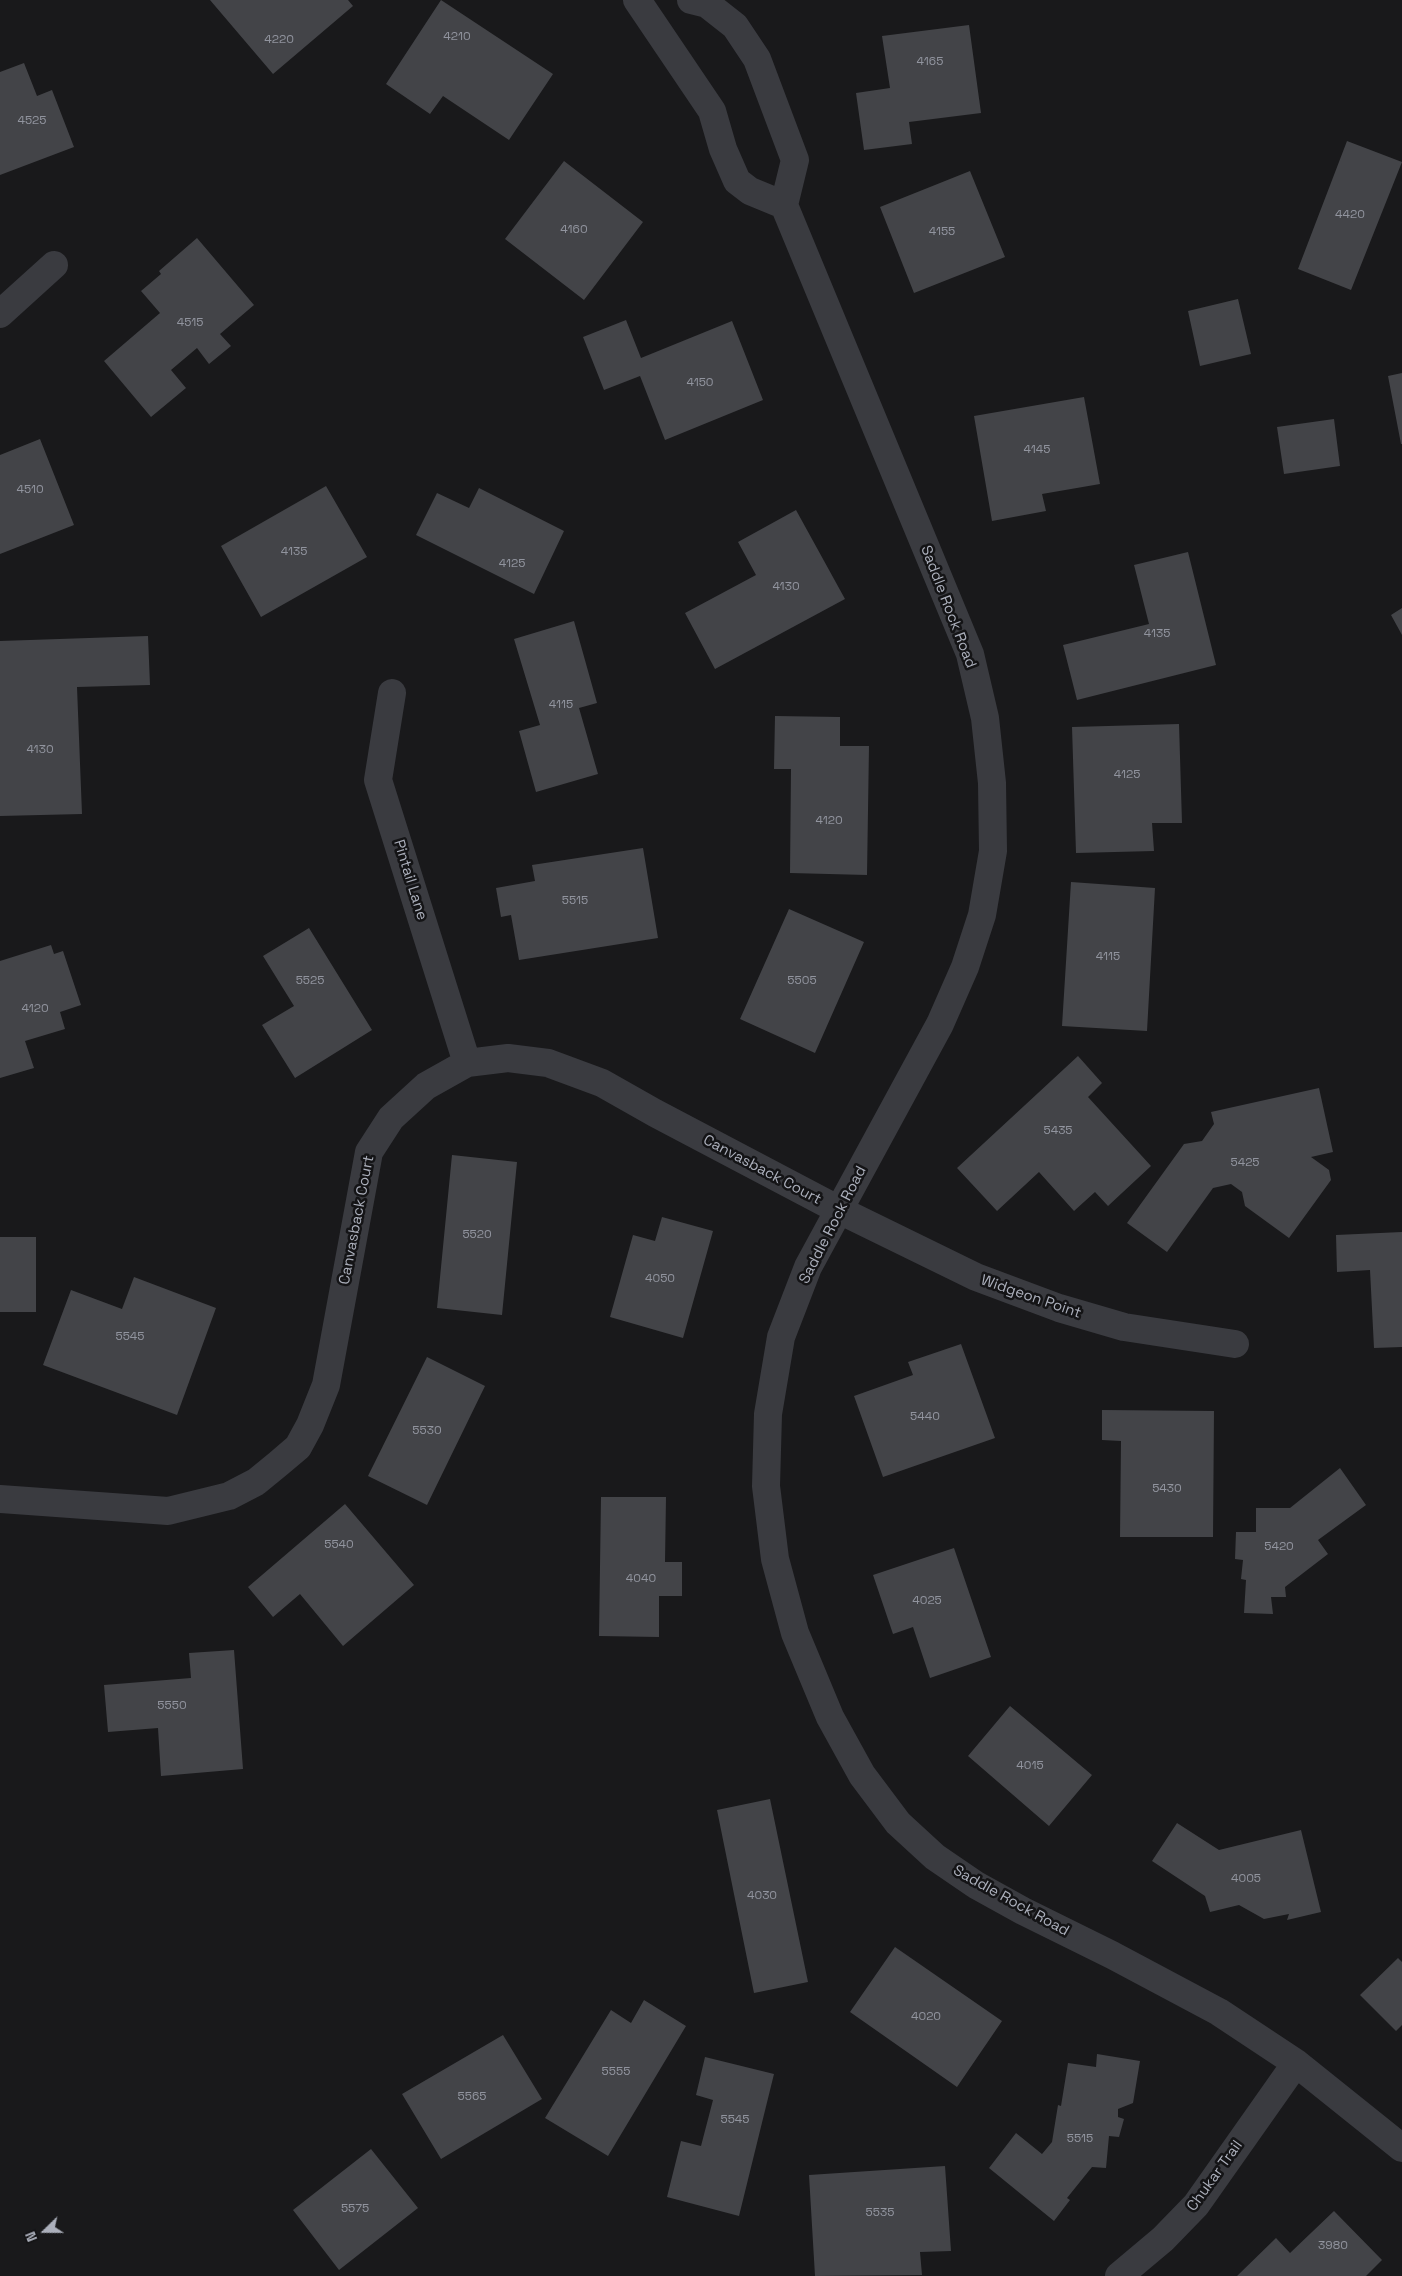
<!DOCTYPE html>
<style>
body{margin:0}
#map{position:relative;width:1402px;height:2276px;overflow:hidden;background:#19191b;font-family:"Space Grotesk",sans-serif}
canvas{display:block}
.north{position:absolute;left:20px;top:2206px;width:50px;height:50px;-webkit-text-stroke:4px #141416;paint-order:stroke;rotate:248deg;font-size:14px;font-weight:700;line-height:20px;text-align:center;color:#abafbb}
.north::after{content:'';display:block;margin:auto;width:18px;height:22px;background:#abafbb;clip-path:polygon(50% 0,100% 100%,50% 72%,0 100%)}
</style>
<div id="map">
<canvas width="1402" height="2276"></canvas>
<div class="north">N</div>
</div>
<script>
const context = document.querySelector('canvas').getContext('2d');
context.lineJoin = 'round';
function fill(path, color) { context.fillStyle = color; context.fill(path, 'evenodd'); }
const poly = rows => new Path2D(rows.map(r => 'M' + r).join(''));
function stroke(path, color, width, dash) { context.strokeStyle = color; context.lineWidth = width; context.lineCap = dash ? 'butt' : 'round'; context.setLineDash(dash || []); context.stroke(path); }
function label(font, color, halo, rows, align = 'center') {
  context.font = font + ' "Space Grotesk",sans-serif'; context.lineWidth = 5; context.setLineDash([]); context.textBaseline = 'middle'; context.strokeStyle = halo; context.fillStyle = color; for (const [text, x, y, turn = 0] of rows) {
    context.save(); context.translate(x, y); context.rotate((+turn || 0) * Math.PI / 180); context.textAlign = isNaN(turn) ? turn : align; if (halo) context.strokeText(text, 0, 0); context.fillText(text, 0, 0); context.restore();
  }
}
const building = poly([
 [210,0,348,0,353,6,273,74],
 [441,0,553,74,509,140,443,96,430,114,386,84],
 [969,25,981,113,909,122,912,144,864,150,856,93,890,88,882,36],
 [24,63,37,96,52,90,74,147,0,175,0,72],
 [1347,141,1402,162,1351,290,1298,269],
 [564,161,643,222,584,300,505,239],
 [970,171,1005,257,914,293,880,207],
 [197,238,254,305,220,334,231,346,209,364,197,348,171,370,186,388,151,417,104,361,160,313,141,291,161,274,159,271],
 [1238,299,1251,354,1200,366,1188,311],
 [626,320,641,358,732,321,763,400,665,440,640,376,604,390,583,337],
 [1402,373,1402,444,1401,444,1388,376],
 [1084,397,1100,484,1042,494,1046,511,992,521,974,416],
 [1334,419,1340,466,1284,474,1277,427],
 [40,439,74,525,0,554,0,455],
 [326,486,367,557,261,617,221,546],
 [479,488,564,531,534,594,416,535,437,493,469,508],
 [796,510,845,599,715,669,685,613,756,575,738,542],
 [1188,552,1216,665,1077,700,1063,645,1149,624,1134,565],
 [1402,608,1402,635,1391,615],
 [574,621,597,703,579,708,598,774,536,792,519,731,540,725,514,639],
 [148,636,150,685,77,687,82,814,0,816,0,641],
 [775,716,840,717,840,746,869,746,867,875,790,873,791,769,774,769],
 [1179,724,1182,823,1152,823,1154,851,1076,853,1072,727],
 [643,848,658,938,519,960,511,915,501,917,496,888,535,881,532,865],
 [1071,882,1155,888,1147,1031,1062,1026],
 [789,909,864,942,815,1053,740,1019],
 [309,928,372,1030,295,1078,262,1025,294,1006,263,956],
 [51,945,54,954,63,951,81,1005,60,1012,65,1029,25,1041,34,1068,0,1078,0,961],
 [1078,1056,1102,1083,1088,1097,1151,1166,1108,1206,1095,1192,1074,1211,1039,1172,997,1211,957,1168],
 [1319,1088,1333,1152,1311,1157,1329,1170,1331,1180,1289,1238,1245,1206,1242,1192,1231,1184,1213,1188,1167,1252,1127,1223,1184,1144,1202,1141,1214,1124,1211,1112],
 [452,1155,517,1162,502,1315,437,1308],
 [662,1217,713,1231,683,1338,610,1317,633,1235,655,1241],
 [1402,1232,1402,1347,1374,1348,1370,1270,1337,1272,1336,1235],
 [0,1237,36,1237,36,1312,0,1312],
 [134,1277,216,1308,177,1415,43,1365,71,1290,122,1309],
 [961,1344,995,1438,883,1477,854,1396,913,1375,908,1362],
 [427,1357,485,1386,427,1505,368,1476],
 [1102,1410,1214,1411,1213,1537,1120,1537,1121,1441,1102,1440],
 [1340,1468,1366,1505,1318,1540,1328,1554,1285,1587,1286,1597,1271,1597,1273,1614,1244,1613,1246,1580,1241,1579,1243,1560,1235,1559,1236,1532,1256,1532,1256,1508,1290,1508],
 [601,1497,666,1497,665,1562,682,1562,682,1596,659,1596,659,1637,599,1636],
 [345,1504,414,1585,343,1646,300,1594,273,1617,248,1587],
 [954,1548,991,1657,930,1678,913,1627,893,1634,873,1575],
 [234,1650,243,1769,161,1776,158,1728,108,1732,104,1685,191,1678,189,1653],
 [1010,1706,1092,1775,1049,1826,968,1756],
 [770,1799,808,1982,754,1993,717,1810],
 [1177,1823,1219,1850,1301,1830,1321,1912,1287,1920,1289,1914,1264,1919,1239,1905,1210,1912,1205,1896,1152,1861],
 [895,1947,1002,2021,957,2087,850,2012],
 [1398,1958,1402,1962,1402,2025,1396,2031,1360,1995],
 [644,2000,686,2026,608,2156,545,2118,611,2010,631,2023],
 [503,2035,542,2099,441,2159,402,2094],
 [1097,2054,1140,2061,1133,2103,1118,2109,1118,2117,1124,2119,1119,2137,1109,2136,1106,2168,1092,2167,1067,2198,1070,2200,1054,2221,989,2168,1016,2133,1042,2154,1052,2142,1058,2105,1061,2106,1068,2063,1096,2067],
 [705,2057,774,2074,739,2216,667,2197,681,2141,701,2146,713,2100,696,2095],
 [371,2149,418,2208,339,2270,293,2210],
 [945,2166,951,2251,920,2252,922,2275,815,2276,809,2175],
 [1334,2211,1382,2260,1366,2276,1237,2276,1276,2238,1290,2253]
]);
const minor = poly([
 [637,0,712,111,723,149,737,181,750,191,784,205],
 [691,0,707,4,735,26,757,59,795,160,784,205,970,654,985,718,992,783,993,851,982,915,965,967,940,1024,808,1267,781,1337,768,1414,766,1486,775,1559,795,1633,830,1717,862,1775,898,1823,935,1857,976,1885,1023,1911,1112,1955,1219,2012,1296,2063,1402,2148],
 [0,314,54,265],
 [392,693,378,780,467,1063],
 [0,1499,168,1511,229,1496,256,1482,278,1464,298,1447,310,1425,326,1385,369,1152,391,1118,426,1086,467,1063,508,1058,548,1063,602,1083,655,1113,839,1210,976,1277,1059,1308,1124,1327,1235,1344],
 [1119,2276,1163,2239,1196,2205,1296,2063]
]);
const numberNames = [
 ["4210",457,37],
 ["4220",279,40],
 ["4165",930,62],
 ["4525",32,121],
 ["4420",1350,215],
 ["4160",574,230],
 ["4155",942,232],
 ["4515",190,323],
 ["4150",700,383],
 ["4145",1037,450],
 ["4510",30,490],
 ["4135",294,552],
 ["4125",512,564],
 ["4130",786,587],
 ["4135",1157,634],
 ["4115",561,705],
 ["4130",40,750],
 ["4125",1127,775],
 ["4120",829,821],
 ["5515",575,901],
 ["4115",1108,957],
 ["5525",310,981],
 ["5505",802,981],
 ["4120",35,1009],
 ["5435",1058,1131],
 ["5425",1245,1163],
 ["5520",477,1235],
 ["4050",660,1279],
 ["5545",130,1337],
 ["5440",925,1417],
 ["5530",427,1431],
 ["5430",1167,1489],
 ["5540",339,1545],
 ["5420",1279,1547],
 ["4040",641,1579],
 ["4025",927,1601],
 ["5550",172,1706],
 ["4015",1030,1766],
 ["4005",1246,1879],
 ["4030",762,1896],
 ["4020",926,2017],
 ["5555",616,2072],
 ["5565",472,2097],
 ["5545",735,2120],
 ["5515",1080,2139],
 ["5575",355,2209],
 ["5535",880,2213],
 ["3980",1333,2246]
];
const streetNames = [
 ["Saddle Rock Road",948,607,69],
 ["Pintail Lane",410,880,73],
 ["Canvasback Court",762,1170,28],
 ["Canvasback Court",357,1220,-79],
 ["Saddle Rock Road",833,1225,-63],
 ["Widgeon Point",1031,1297,19],
 ["Saddle Rock Road",1011,1901,29],
 ["Chukar Trail",1215,2176,-54]
];
fill(building, '#434448');
stroke(minor, '#3a3b40', 28);
label('12px', '#91949e', null, numberNames);
label('15px', '#abafbb', '#141416', streetNames);
</script>
